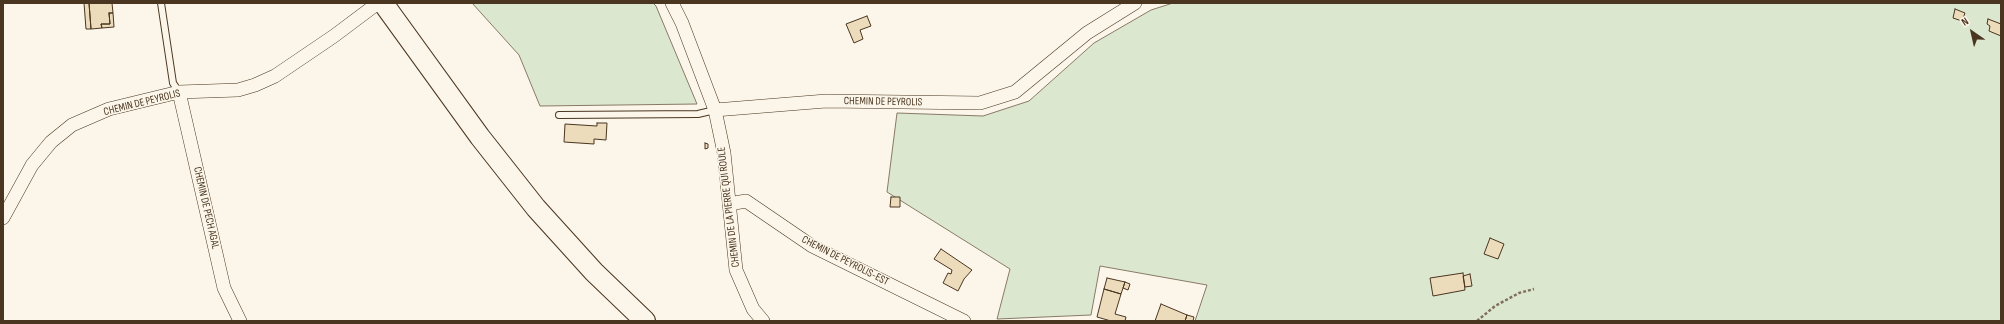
<!DOCTYPE html>
<style>
body{margin:0}
#map{position:relative;width:2004px;height:324px;overflow:hidden;background:#fbf6e9;font-family:"Sofia Sans Condensed",sans-serif}
canvas{display:block}
.frame{position:absolute;inset:0;border:4px solid #4a3520;pointer-events:none}
.north{position:absolute;left:1952px;top:12px;width:40px;height:40px;-webkit-text-stroke:3px #fbf6e9;paint-order:stroke;rotate:326deg;font-size:11px;font-weight:700;line-height:16px;text-align:center;color:#4a3520}
.north::after{content:'';display:block;margin:auto;width:14px;height:18px;background:#4a3520;clip-path:polygon(50% 0,100% 100%,50% 72%,0 100%)}
</style>
<div id="map">
<canvas width="2004" height="324"></canvas>
<div class="frame"></div>
<div class="north">N</div>
</div>
<script>
const context = document.querySelector('canvas').getContext('2d');
context.lineJoin = 'round';
function fill(path, color) { context.fillStyle = color; context.fill(path, 'evenodd'); }
const poly = rows => new Path2D(rows.map(r => 'M' + r).join(''));
function stroke(path, color, width, dash) { context.strokeStyle = color; context.lineWidth = width; context.lineCap = dash ? 'butt' : 'round'; context.setLineDash(dash || []); context.stroke(path); }
function label(font, color, halo, rows, align = 'center') {
  context.font = font + ' "Sofia Sans Condensed",sans-serif'; context.lineWidth = 3; context.setLineDash([]); context.textBaseline = 'middle'; context.strokeStyle = halo; context.fillStyle = color; for (const [text, x, y, turn = 0] of rows) {
    context.save(); context.translate(x, y); context.rotate((+turn || 0) * Math.PI / 180); context.textAlign = isNaN(turn) ? turn : align; if (halo) context.strokeText(text, 0, 0); context.fillText(text, 0, 0); context.restore();
  }
}
const green = poly([
 [472,3,653,3,656,6,697,104,540,106,519,55,472,3],
 [1173,3,2001,3,2001,321,1195,321,1207,285,1100,266,1091,315,997,319,1010,269,887,192,897,113,983,116,1029,101,1094,43,1151,10,1173,3]
]);
const building = poly([
 [84,3,89,3,91,29,86,29,84,3],
 [89,3,112,3,113,13,109,13,110,24,101,24,102,28,91,29,89,3],
 [1955,9,1965,13,1962,21,1953,18,1955,9],
 [109,13,113,13,114,27,102,28,101,24,110,24,109,13],
 [867,16,871,26,860,30,863,39,854,43,846,24,867,16],
 [1988,19,2001,24,2001,36,1989,31,1990,26,1987,24,1988,19],
 [597,123,607,123,606,140,594,139,594,144,564,142,565,124,597,126,597,123],
 [705,143,708,144,708,148,705,149,705,143],
 [891,197,900,197,900,207,890,207,891,197],
 [1490,238,1504,244,1498,259,1484,254,1490,238],
 [941,249,972,270,964,279,958,291,943,283,948,273,951,274,952,270,934,259,941,249],
 [1463,273,1465,290,1433,296,1430,278,1463,273],
 [1470,274,1472,286,1465,287,1463,276,1470,274],
 [1107,278,1125,282,1121,294,1104,289,1107,278],
 [1125,282,1130,284,1128,290,1123,288,1125,282],
 [1104,289,1121,294,1115,314,1126,317,1125,321,1111,321,1097,317,1104,289],
 [1161,304,1187,315,1185,321,1155,321,1161,304],
 [1187,315,1194,317,1193,321,1185,321,1187,315]
]);
const path = poly([
 [1477,321,1495,306,1519,293,1534,289]
]);
const service = poly([
 [161,3,173,83,179,92],
 [559,115,698,114,715,110]
]);
const minor = poly([
 [672,3,682,23,715,110,724,153,736,270,753,309,763,321],
 [179,92,224,288,240,321],
 [715,110,826,101,980,103,1015,92,1087,33,1135,3],
 [729,204,746,201,812,246,964,321],
 [3,218,32,165,51,142,72,125,109,109,179,92,238,90,255,85,275,76,334,36,378,3]
]);
const primary = poly([
 [383,3,480,137,536,208,594,272,645,321]
]);
const streetNames = [
 ["CHEMIN DE PEYROLIS",883,102,1],
 ["CHEMIN DE PEYROLIS",142,103,-14],
 ["CHEMIN DE LA PIERRE QUI ROULE",729,207,-97],
 ["CHEMIN DE PECH AGAL",206,208,77],
 ["CHEMIN DE PEYROLIS-EST",845,261,27]
];
fill(green, '#dce7d0');
stroke(green, '#887966', 1);
fill(building, '#ecdcbc');
stroke(building, '#4a3520', 1);
stroke(service, '#4a3520', 8);
stroke(minor, '#4a3520', 14);
stroke(primary, '#4a3520', 22);
stroke(path, '#7f6f5c', 2.5, [3, 2]);
stroke(service, '#fbf6e9', 6);
stroke(minor, '#fbf6e9', 13);
stroke(primary, '#fbf6e9', 20);
label('11px', '#4a3520', '#fbf6e9', streetNames);
</script>
